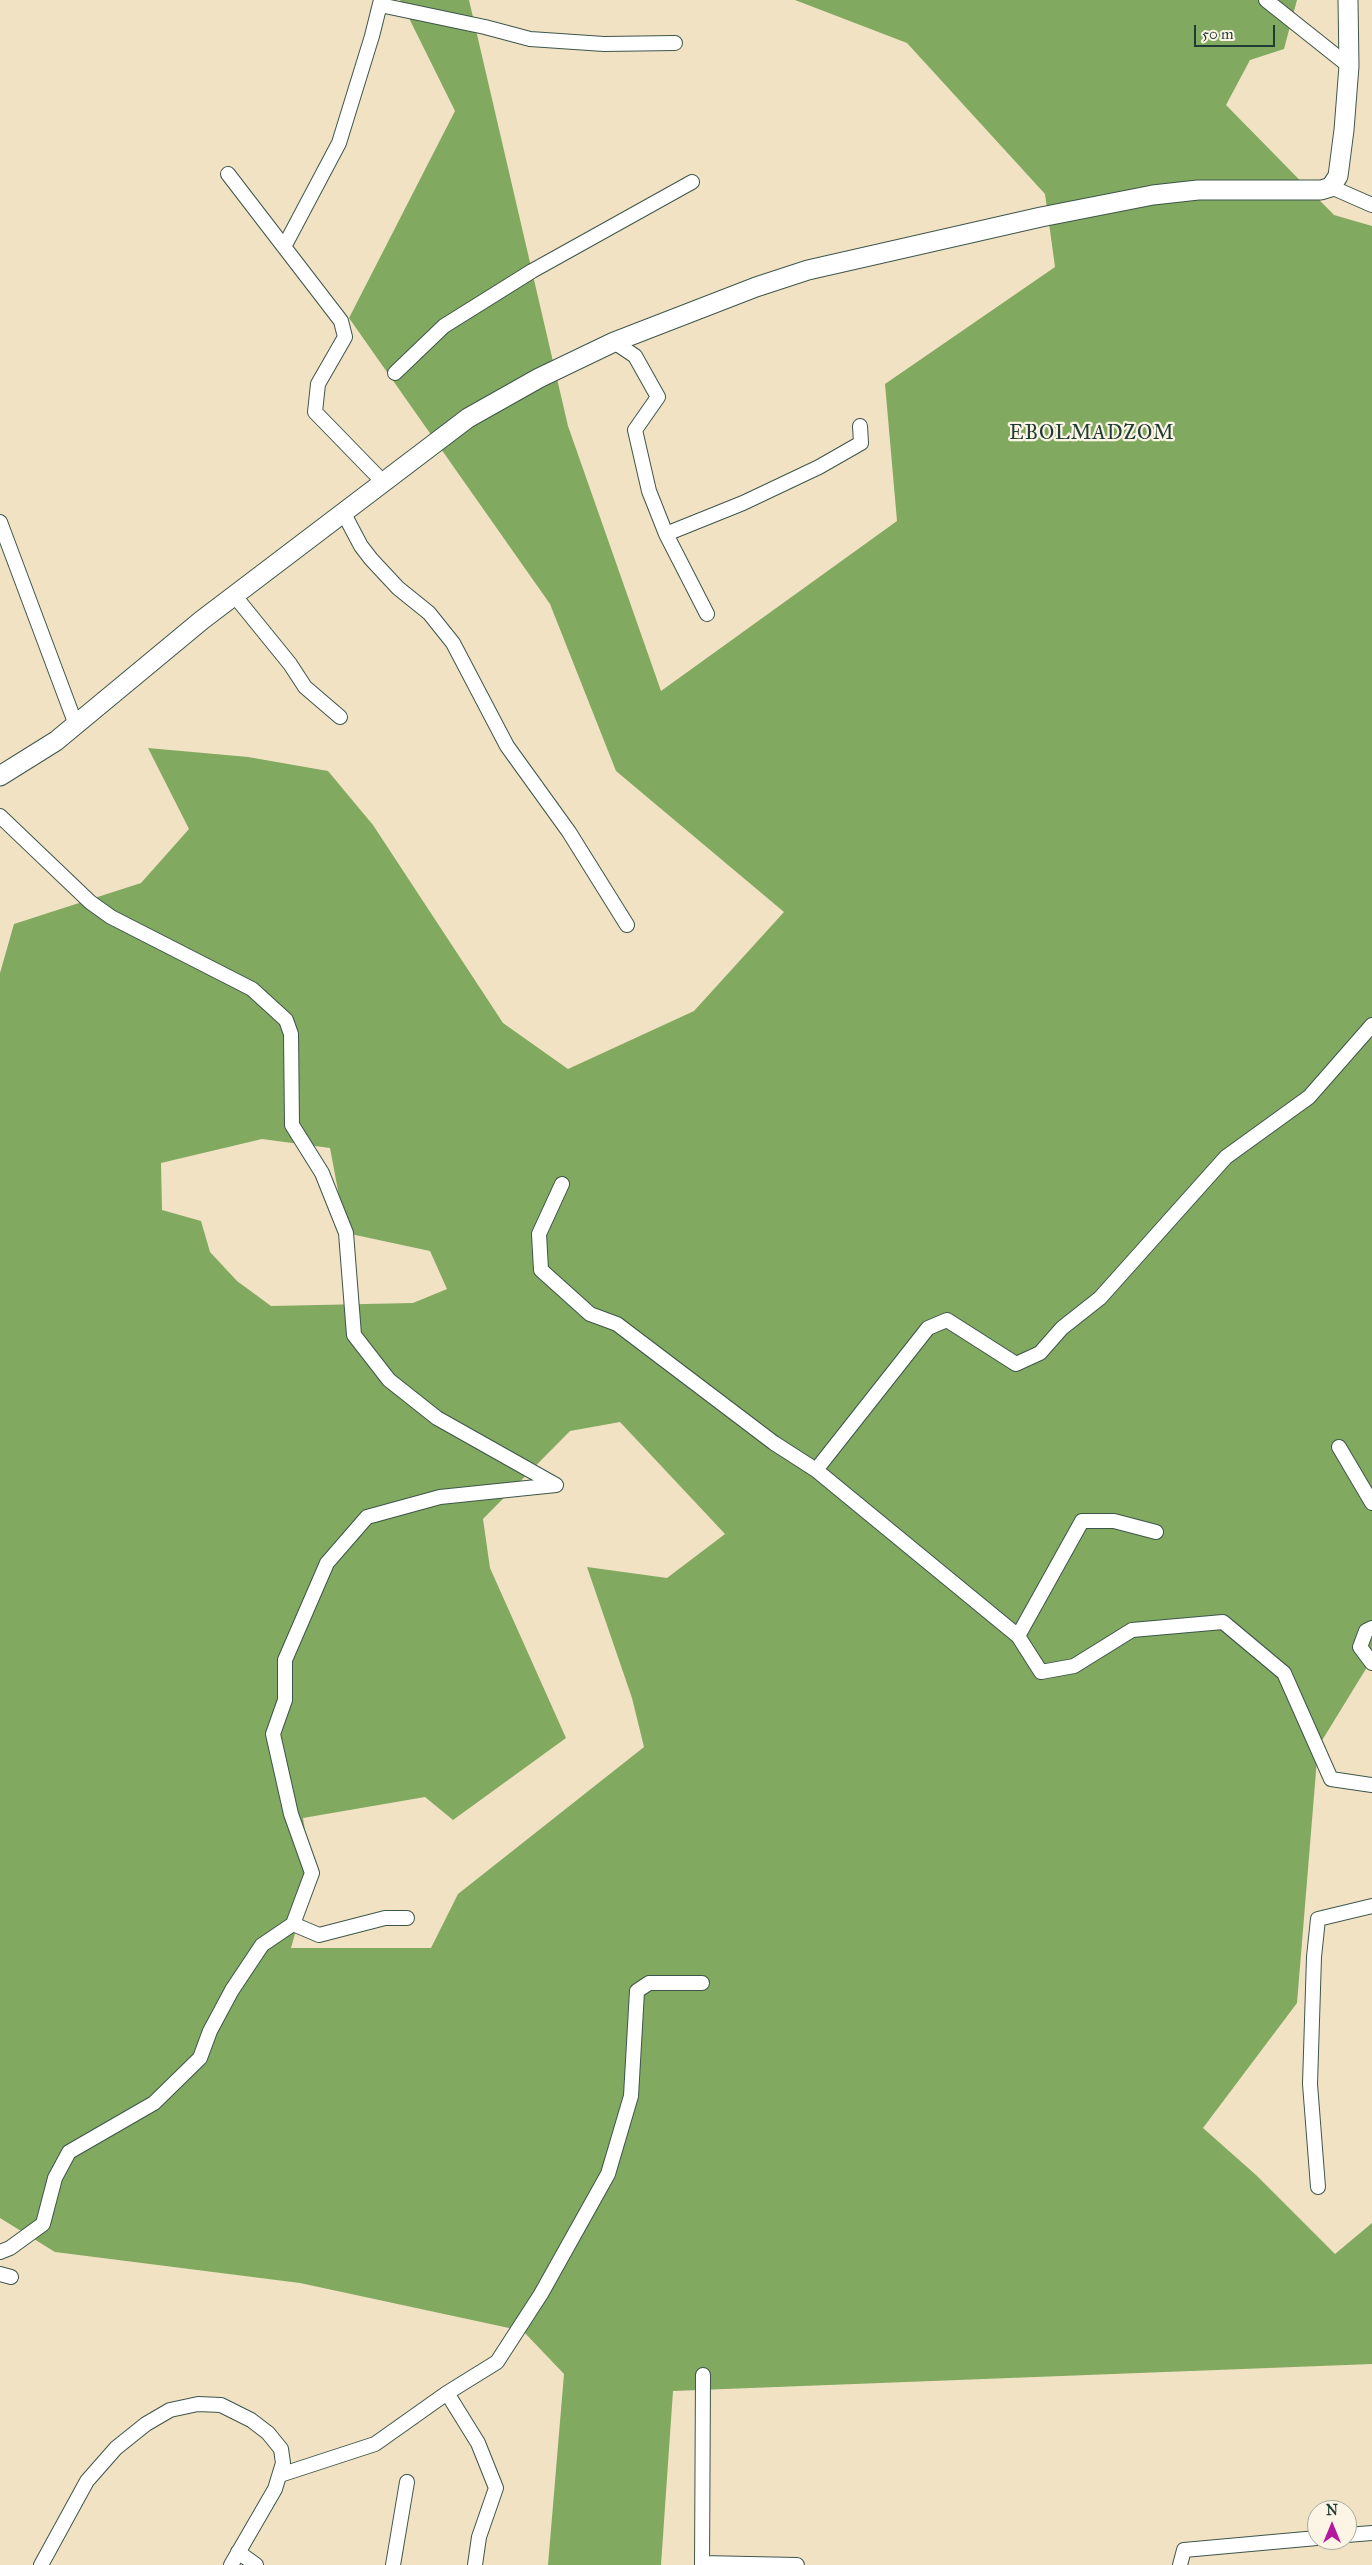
<!DOCTYPE html>
<style>
body{margin:0}
#map{position:relative;width:1372px;height:2565px;overflow:hidden;background:#f1e2c4;font-family:"IM FELL Great Primer",serif}
canvas{display:block}
.north{position:absolute;left:1307px;top:2500px;width:50px;height:50px;box-sizing:border-box;background:#fcf5e5;border:1px solid #a4ab9e;border-radius:50%;rotate:0deg;font-size:14px;font-weight:700;line-height:20px;text-align:center;color:#1f3d34}
.north::after{content:'';display:block;margin:auto;width:18px;height:22px;background:#b5179e;clip-path:polygon(50% 0,100% 100%,50% 72%,0 100%)}
.scale{position:absolute;left:1194px;top:25px;width:81px;height:22px;box-sizing:border-box;border:2px solid #1f3d34;border-top:0;padding-left:6px;font-size:15px;line-height:18px;white-space:nowrap;color:#1f3d34;-webkit-text-stroke:4px #fcf5e5;paint-order:stroke}
</style>
<div id="map">
<canvas width="1372" height="2565"></canvas>
<div class="north">N</div>
<div class="scale">50 m</div>
</div>
<script>
const context = document.querySelector('canvas').getContext('2d');
context.lineJoin = 'round';
function fill(path, color) { context.fillStyle = color; context.fill(path, 'evenodd'); }
const poly = rows => new Path2D(rows.map(r => 'M' + r).join(''));
function stroke(path, color, width, dash) { context.strokeStyle = color; context.lineWidth = width; context.lineCap = dash ? 'butt' : 'round'; context.setLineDash(dash || []); context.stroke(path); }
function label(font, color, halo, rows, align = 'center') {
  context.font = font + ' "IM FELL Great Primer",serif'; context.lineWidth = 4.5; context.setLineDash([]); context.textBaseline = 'middle'; context.strokeStyle = halo; context.fillStyle = color; for (const [text, x, y, turn = 0] of rows) {
    context.save(); context.translate(x, y); context.rotate((+turn || 0) * Math.PI / 180); context.textAlign = isNaN(turn) ? turn : align; if (halo) context.strokeText(text, 0, 0); context.fillText(text, 0, 0); context.restore();
  }
}
const forest = poly([
 [400,0,469,0,568,426,661,691,897,521,885,384,1055,267,1045,194,907,43,795,0,1297,0,1284,49,1250,60,1226,105,1334,215,1372,226,1372,1659,1318,1747,1297,2003,1203,2128,1256,2175,1335,2254,1372,2223,1372,2364,673,2391,661,2565,548,2565,564,2374,523,2331,300,2283,55,2252,0,2218,0,973,14,924,141,883,189,829,148,748,248,757,328,771,373,825,503,1023,568,1069,694,1011,784,912,616,771,550,604,349,318,455,111],
 [262,1139,330,1148,346,1233,430,1251,447,1289,413,1303,271,1306,237,1281,210,1252,201,1221,162,1210,161,1163],
 [620,1422,725,1534,667,1578,587,1567,632,1698,644,1747,458,1894,431,1948,291,1948,312,1873,303,1818,425,1797,453,1820,566,1738,490,1568,483,1519,570,1431]
]);
const street = poly([
 [1266,0,1349,66],
 [380,5,485,27,530,39,604,44,675,43],
 [228,174,341,321,345,337,318,384,315,412,383,482],
 [1331,187,1372,205],
 [285,245,339,143,372,36,381,0],
 [614,342,635,356,658,397,635,430,649,491,666,534,707,614],
 [395,373,444,326,532,271,692,182],
 [343,512,361,546,371,559,398,588,429,613,453,643,507,746,569,832,627,925],
 [0,522,76,725],
 [666,534,743,503,819,467,861,443,860,426],
 [234,595,290,664,305,687,340,717],
 [0,816,90,902,111,917,252,989,286,1020,291,1034,292,1125,322,1173,346,1233,354,1335,389,1380,437,1418,556,1485,440,1497,367,1517,327,1563,285,1660,285,1700,273,1734,291,1814,312,1873,293,1924,262,1945,232,1990,210,2031,200,2058,154,2103,69,2152,55,2178,43,2224,10,2248,0,2252],
 [562,1184,539,1234,541,1270,590,1314,617,1324,774,1443,816,1470,1018,1636,1041,1672,1074,1666,1132,1630,1223,1622,1284,1673,1331,1779,1372,1785],
 [1339,1447,1372,1503],
 [816,1470,928,1328,947,1320,1016,1364,1040,1353,1062,1328,1100,1298,1226,1157,1309,1097,1372,1025],
 [1372,1628,1366,1631,1360,1647,1372,1663],
 [1018,1636,1082,1521,1114,1521,1156,1532],
 [293,1924,319,1935,385,1918,407,1918],
 [1318,2187,1310,2084,1314,1957,1318,1919,1372,1906],
 [0,2274,11,2277],
 [447,2393,478,2443,496,2488,479,2537,475,2565],
 [280,2475,375,2444,447,2393,497,2362,541,2294,608,2174,631,2096,637,1991,649,1983,702,1983],
 [1347,2535,1372,2533],
 [238,2552,256,2565],
 [702,2563,797,2565],
 [41,2565,87,2481,116,2448,146,2424,170,2410,198,2404,221,2405,251,2420,268,2433,281,2449,283,2463,275,2489,231,2565],
 [393,2565,407,2482],
 [702,2565,703,2375],
 [1180,2565,1184,2550,1317,2538]
]);
const secondary = poly([
 [0,776,56,741,202,620,468,418,539,378,614,342,756,287,808,270,1041,217,1153,195,1198,190,1321,190,1331,187,1338,176,1344,130,1349,66,1348,0]
]);
const quarterNames = [
 ["EBOLMADZOM",1092,434]
];
fill(forest, '#81a960');
stroke(street, '#3e564a', 16);
stroke(secondary, '#3e564a', 21);
stroke(street, '#fff', 14);
stroke(secondary, '#fff', 19);
context.letterSpacing = '1px';
label('20px', '#1f3d34', '#fcf5e5', quarterNames);
context.letterSpacing = '0px';
</script>
